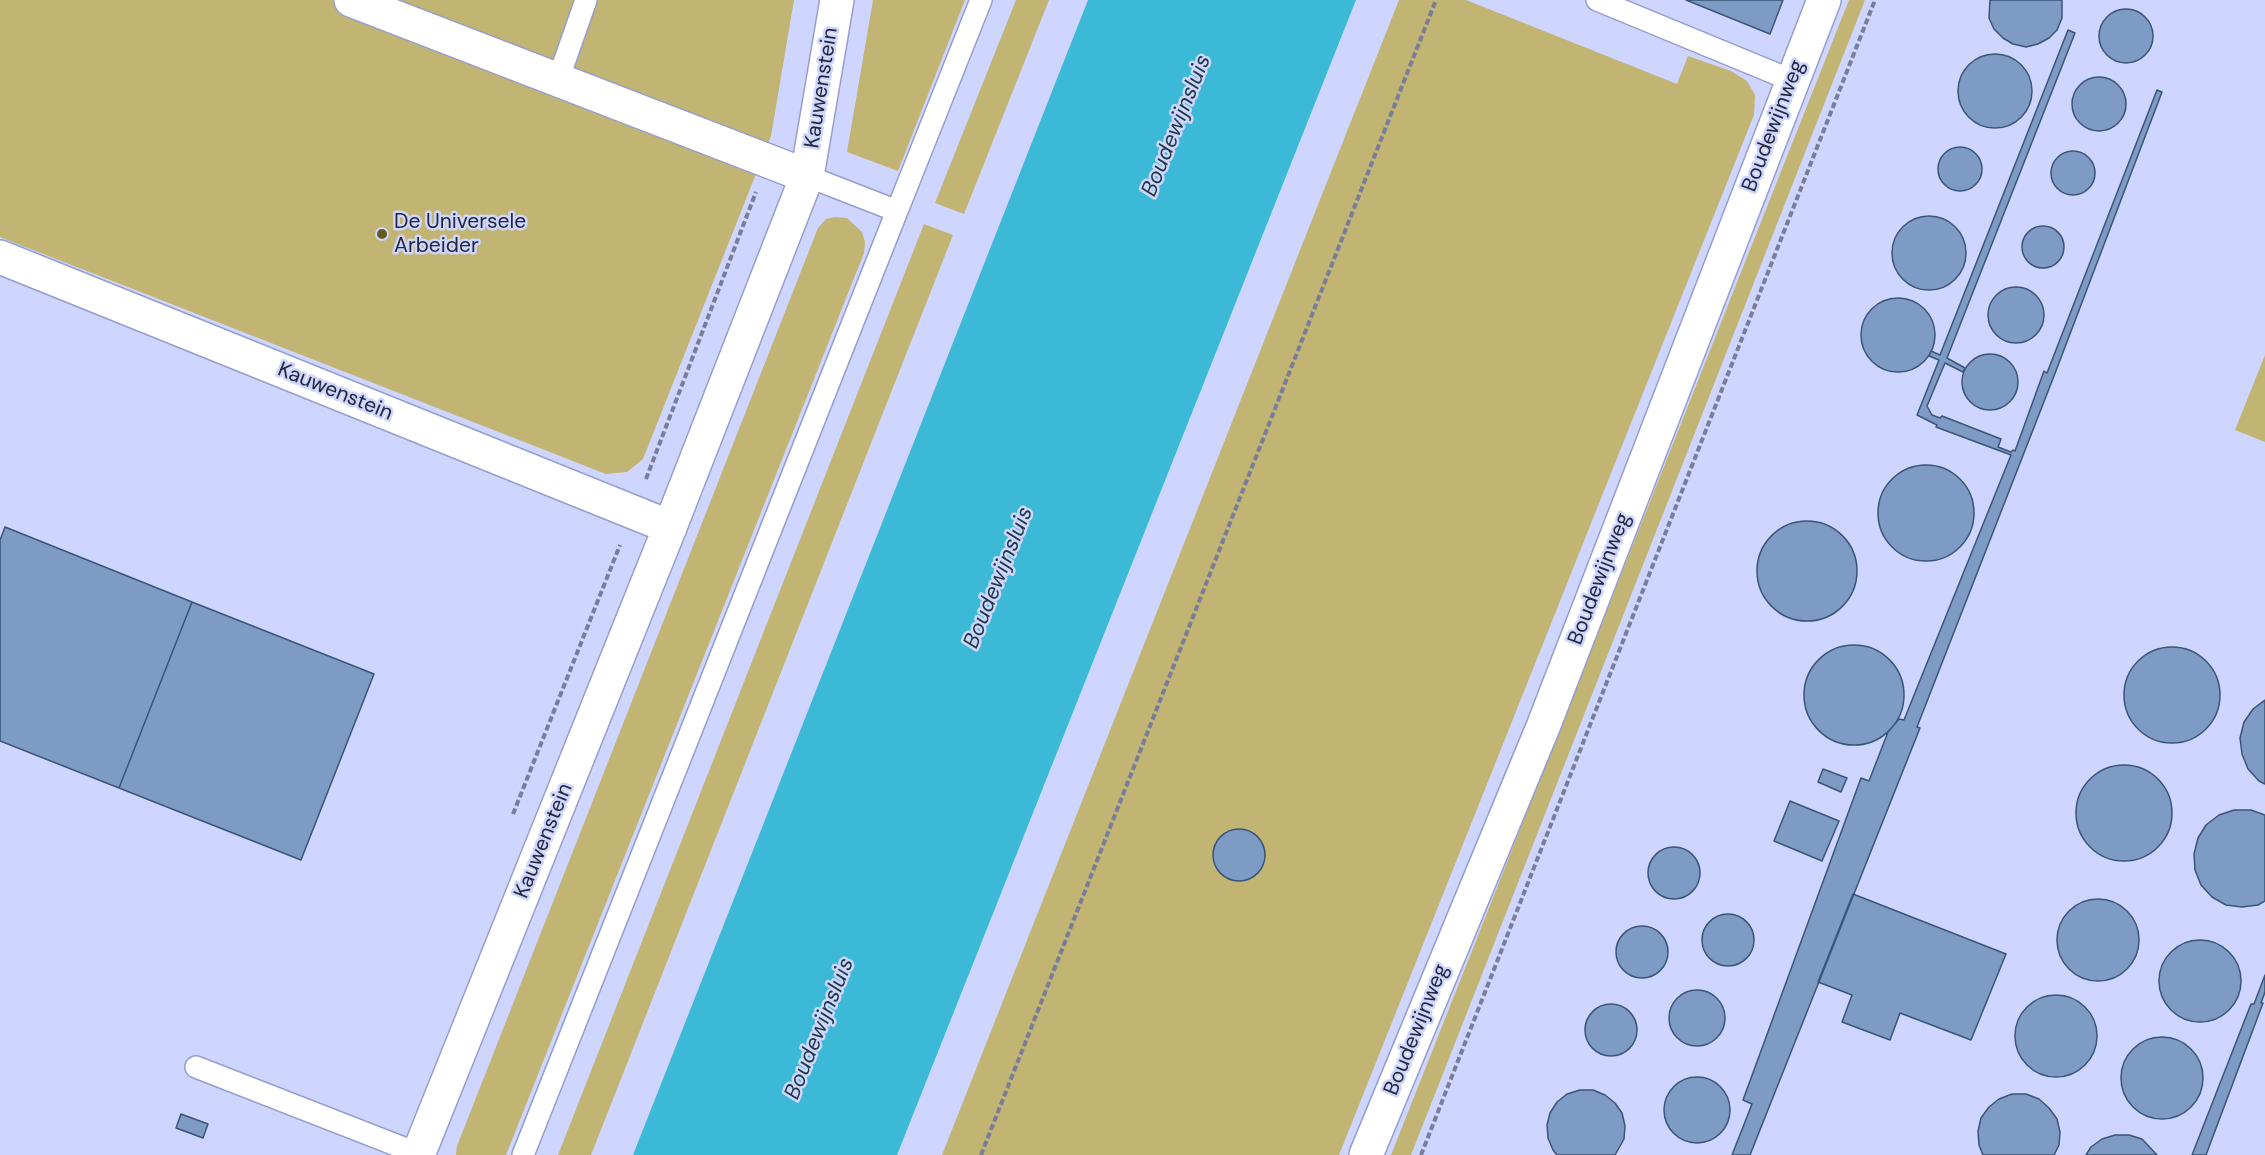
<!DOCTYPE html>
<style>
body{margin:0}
canvas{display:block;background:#ced5fe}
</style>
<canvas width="2265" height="1155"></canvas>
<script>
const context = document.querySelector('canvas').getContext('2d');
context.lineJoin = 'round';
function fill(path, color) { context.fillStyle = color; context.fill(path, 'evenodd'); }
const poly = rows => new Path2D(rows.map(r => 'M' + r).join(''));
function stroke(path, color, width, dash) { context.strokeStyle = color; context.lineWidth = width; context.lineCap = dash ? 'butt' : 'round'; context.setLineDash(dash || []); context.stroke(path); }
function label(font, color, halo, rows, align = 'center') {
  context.font = font + ' "DM Sans",sans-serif'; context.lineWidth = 5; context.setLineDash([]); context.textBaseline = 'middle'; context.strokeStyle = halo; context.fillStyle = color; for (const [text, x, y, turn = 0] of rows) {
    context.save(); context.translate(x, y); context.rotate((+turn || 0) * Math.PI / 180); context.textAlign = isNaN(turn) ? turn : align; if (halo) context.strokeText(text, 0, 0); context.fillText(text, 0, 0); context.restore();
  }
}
const green = poly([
 [0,0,794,0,771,136,643,459,627,472,606,474,0,237],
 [873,0,965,0,898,171,847,152],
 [1016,0,1049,0,964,214,935,203],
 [1399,0,1466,0,1677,84,1688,56,1731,71,1747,81,1755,95,1754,115,1339,1155,942,1155],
 [1849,0,1865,0,1411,1155,1391,1155],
 [835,217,847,218,862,232,865,242,864,253,506,1155,456,1155,457,1146,818,228,826,219],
 [924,224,953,235,591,1155,558,1155],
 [2265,355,2265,442,2235,430]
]);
const water = poly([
 [1088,0,1356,0,897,1155,633,1155]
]);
const building = poly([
 [1686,0,1783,0,1770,34,1686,0],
 [1990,0,2062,0,2062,18,2057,30,2049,38,2038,44,2026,47,2013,44,2003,38,1994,29,1989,18,1990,0],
 '2099 36a27 27 0 1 1 54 0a27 27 0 1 1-54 0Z',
 [2068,30,2075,33,1947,358,1965,368,1963,372,1945,363,1927,406,1932,415,1940,418,1942,416,2001,439,1998,447,2011,452,2013,450,2015,451,2044,371,2047,373,2157,90,2162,92,2054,376,1917,727,1920,728,1750,1155,1732,1155,1752,1104,1743,1100,1861,778,1869,781,1888,732,1899,719,1904,720,2011,455,1936,427,1937,425,1917,415,1939,360,1929,356,1931,351,1940,355,2068,30],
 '1958 91a37 37 0 1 1 74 0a37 37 0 1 1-74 0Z',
 '2072 104a27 27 0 1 1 54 0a27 27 0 1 1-54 0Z',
 '1938 169a22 22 0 1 1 44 0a22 22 0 1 1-44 0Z',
 '2051 173a22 22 0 1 1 44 0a22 22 0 1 1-44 0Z',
 '1892 253a37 37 0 1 1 74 0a37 37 0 1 1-74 0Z',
 '2022 247a21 21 0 1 1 42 0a21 21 0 1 1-42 0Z',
 '1988 315a28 28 0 1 1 56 0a28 28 0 1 1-56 0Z',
 '1861 335a37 37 0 1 1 74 0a37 37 0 1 1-74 0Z',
 '1962 382a28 28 0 1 1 56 0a28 28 0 1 1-56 0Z',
 '1878 513a48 48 0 1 1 96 0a48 48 0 1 1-96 0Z',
 '1757 571a50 50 0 1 1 100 0a50 50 0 1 1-100 0Z',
 [5,527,192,602,119,788,0,741,0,540,5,527],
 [192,602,374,674,301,860,119,788,192,602],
 '1804 695a50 50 0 1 1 100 0a50 50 0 1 1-100 0Z',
 '2124 695a48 48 0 1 1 96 0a48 48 0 1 1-96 0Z',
 [2265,700,2265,784,2259,781,2248,769,2242,754,2240,738,2244,722,2253,709,2265,700],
 '2076 813a48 48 0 1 1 96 0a48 48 0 1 1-96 0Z',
 [1823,769,1847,778,1841,792,1818,782,1823,769],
 [1790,801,1839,821,1822,861,1774,841,1790,801],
 [2234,810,2251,810,2265,815,2265,901,2258,905,2242,907,2226,905,2212,897,2201,885,2195,870,2194,854,2198,838,2206,825,2219,815,2234,810],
 '1213 855a26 26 0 1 1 52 0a26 26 0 1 1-52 0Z',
 '1648 873a26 26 0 1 1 52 0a26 26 0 1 1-52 0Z',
 [1853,894,2006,954,1971,1040,1900,1013,1890,1040,1842,1022,1852,995,1818,982,1853,894],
 '2057 940a41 41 0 1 1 82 0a41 41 0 1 1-82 0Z',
 '1702 940a26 26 0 1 1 52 0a26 26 0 1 1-52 0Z',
 '1616 952a26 26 0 1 1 52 0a26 26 0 1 1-52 0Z',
 '2159 981a41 41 0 1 1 82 0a41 41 0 1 1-82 0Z',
 [2265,975,2265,992,2261,1003,2263,1003,2206,1155,2192,1155,2251,1004,2254,1004,2265,975],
 '1669 1018a28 28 0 1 1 56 0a28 28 0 1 1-56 0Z',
 '2015 1036a41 41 0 1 1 82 0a41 41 0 1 1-82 0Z',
 '1585 1030a26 26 0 1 1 52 0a26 26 0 1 1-52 0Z',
 '2121 1078a41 41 0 1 1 82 0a41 41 0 1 1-82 0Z',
 '1664 1110a33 33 0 1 1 66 0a33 33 0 1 1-66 0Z',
 [1580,1090,1593,1090,1605,1095,1615,1103,1622,1113,1625,1126,1624,1139,1615,1155,1557,1155,1553,1150,1548,1138,1547,1125,1550,1113,1557,1102,1567,1094,1580,1090],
 [2012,1094,2026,1094,2039,1099,2049,1108,2057,1119,2060,1132,2059,1145,2054,1155,1983,1155,1979,1145,1978,1131,1981,1118,1989,1107,1999,1099,2012,1094],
 [181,1114,208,1124,203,1138,176,1128,181,1114],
 [2115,1135,2129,1135,2142,1139,2157,1155,2086,1155,2091,1147,2102,1139,2115,1135]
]);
const path = poly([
 [646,479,756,192],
 [513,814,620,545],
 [981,1155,1436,0],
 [1421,1155,1875,0]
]);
const service = poly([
 [1597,0,1791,80],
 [558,80,586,0],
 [807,176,897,211,981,0],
 [196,1067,419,1154],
 [523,1155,897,211]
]);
const minor = poly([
 [351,0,807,176],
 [0,257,670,527],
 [1366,1155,1543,727,1824,0]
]);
const tertiary = poly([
 [418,1155,670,527,807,176,837,0]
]);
const markers = [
 [382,234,6,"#655a26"]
];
const streetNames = [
 ["Kauwenstein",822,88,-81],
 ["Boudewijnweg",1774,126,-69],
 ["Kauwenstein",335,392,22],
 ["Boudewijnweg",1600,579,-69],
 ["Kauwenstein",544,841,-68],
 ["Boudewijnweg",1417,1030,-68]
];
const poiNames = [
 ["De Universele",394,222],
 ["Arbeider",394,246]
];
const waterNames = [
 ["Boudewijnsluis",1177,126,-68],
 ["Boudewijnsluis",999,578,-68],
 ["Boudewijnsluis",820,1029,-68]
];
fill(green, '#c2b472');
fill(water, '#3cb9d7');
fill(building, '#7e9bc5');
stroke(building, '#3a547a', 1.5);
stroke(service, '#969ece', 24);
stroke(minor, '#969ece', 36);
stroke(tertiary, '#969ece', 36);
stroke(path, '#787d9b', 4, [6, 3]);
stroke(service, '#fff', 21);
stroke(minor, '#fff', 33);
stroke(tertiary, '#fff', 33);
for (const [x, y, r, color] of markers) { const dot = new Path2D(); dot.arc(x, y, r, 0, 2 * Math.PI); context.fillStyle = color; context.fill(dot); stroke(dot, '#ced5fe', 2); }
label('21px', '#24273a', '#ced5fe', streetNames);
label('21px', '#24273a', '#ced5fe', poiNames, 'left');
label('italic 22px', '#203a42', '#ced5fe', waterNames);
</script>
